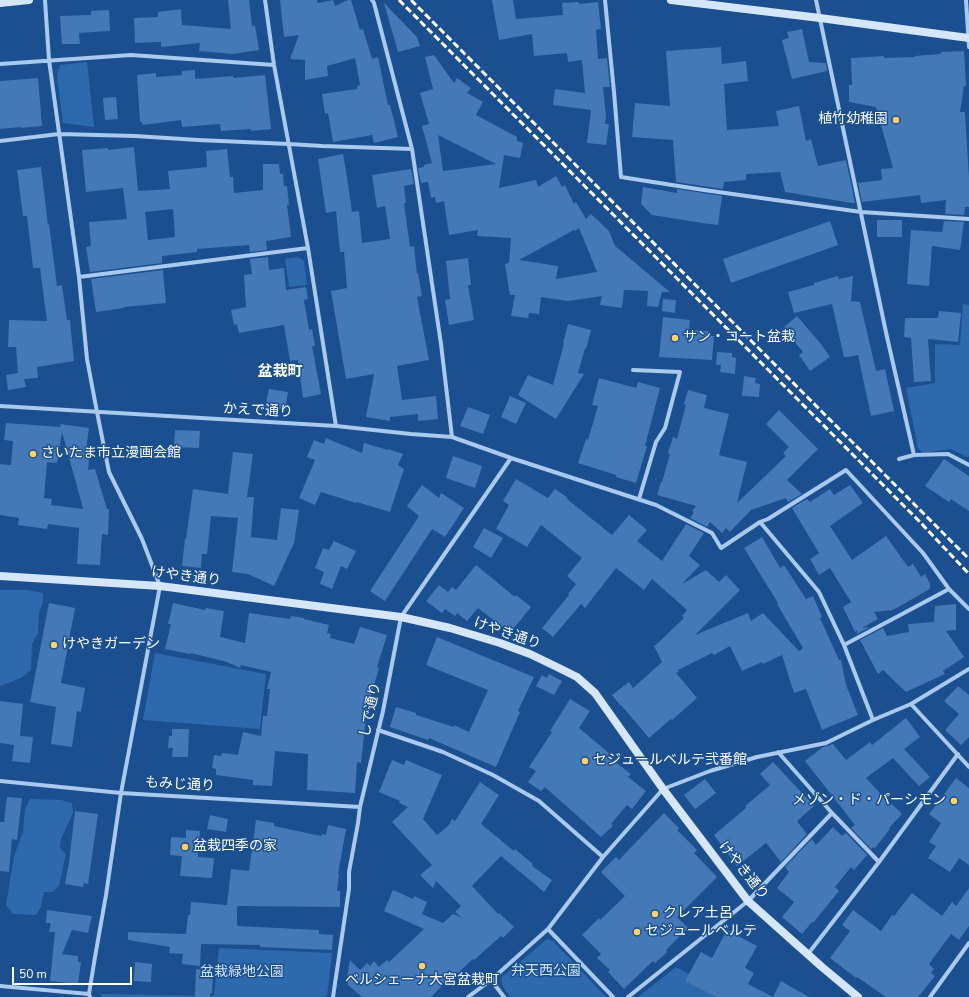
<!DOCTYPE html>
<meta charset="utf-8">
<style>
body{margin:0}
#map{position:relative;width:969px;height:997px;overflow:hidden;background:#1b4f8f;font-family:"Nunito Sans",sans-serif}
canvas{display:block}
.scale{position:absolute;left:12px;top:967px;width:120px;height:18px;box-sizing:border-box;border:2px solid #fff;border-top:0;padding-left:5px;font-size:12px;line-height:14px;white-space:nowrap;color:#fff;-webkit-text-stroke:3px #1b4f8f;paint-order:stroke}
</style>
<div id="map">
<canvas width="969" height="997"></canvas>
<div class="scale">50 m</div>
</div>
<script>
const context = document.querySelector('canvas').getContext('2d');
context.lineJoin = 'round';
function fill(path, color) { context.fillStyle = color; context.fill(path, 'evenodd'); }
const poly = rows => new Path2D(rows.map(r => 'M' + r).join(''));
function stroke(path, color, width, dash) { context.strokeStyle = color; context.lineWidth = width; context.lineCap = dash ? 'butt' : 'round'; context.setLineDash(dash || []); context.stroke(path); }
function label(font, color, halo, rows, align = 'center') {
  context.font = font + ' "Nunito Sans","Noto Sans JP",sans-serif'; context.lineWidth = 3; context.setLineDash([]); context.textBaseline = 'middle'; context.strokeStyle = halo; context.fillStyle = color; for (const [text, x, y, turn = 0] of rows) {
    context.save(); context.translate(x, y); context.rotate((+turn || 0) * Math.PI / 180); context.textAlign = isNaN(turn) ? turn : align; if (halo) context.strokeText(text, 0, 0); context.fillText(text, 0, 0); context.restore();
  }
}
const green = poly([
 [87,62,94,127,63,123,57,75,60,65],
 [298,257,304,261,307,285,289,287,285,259],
 [963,304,969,305,969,456,967,457,951,449,923,453,918,448,906,388,935,383,935,344,960,345],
 [0,590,27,590,43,593,43,603,39,612,38,633,32,644,31,670,21,678,0,686],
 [155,653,266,674,260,729,143,720],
 [30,799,61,800,72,803,73,813,61,839,60,848,66,854,59,886,52,892,44,892,41,907,36,915,13,914,6,905,14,856,23,832,25,809],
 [547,939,553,941,606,997,510,997,503,987,501,978],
 [219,948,332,953,327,996,323,997,102,997,101,994,214,996],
 [676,967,689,974,686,981,716,997,638,997]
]);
const building = poly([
 [228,0,249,0,252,26,255,25,259,50,233,54,199,51,200,43,161,47,161,42,135,43,134,18,158,17,158,12,181,9,182,25,231,29],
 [280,0,317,0,318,3,333,0,335,6,348,0,351,0,360,30,363,29,372,59,378,57,388,105,390,105,398,137,374,143,372,135,333,142,328,113,325,114,322,94,357,89,357,86,360,85,355,58,327,66,328,76,305,80,305,60,290,59,299,35,284,37],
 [492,0,513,0,516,19,563,15,562,3,579,2,579,4,598,2,601,29,596,30,598,59,607,58,610,87,603,87,606,116,605,124,609,124,606,145,587,143,591,110,553,105,555,89,585,93,582,60,568,62,567,53,534,56,532,34,499,40],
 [384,3,417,37,420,46,398,52],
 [109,10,110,31,79,33,80,44,62,44,60,16,91,15,91,11],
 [802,29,809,62,826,63,827,71,792,79,782,40,789,38,787,32],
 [721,47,722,64,746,61,748,81,724,84,727,130,779,126,776,111,799,106,806,141,811,139,818,166,846,160,855,203,852,203,785,192,780,172,746,174,746,180,724,182,723,189,676,182,673,140,632,137,635,103,670,106,666,51],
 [964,51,966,86,964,86,960,112,965,112,969,178,969,207,965,207,964,215,945,214,946,200,921,203,920,195,862,202,858,183,882,180,881,169,893,168,876,107,849,102,849,85,852,85,851,58,884,56,884,58,915,57,915,56,941,54,941,52],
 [434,55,454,83,457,78,471,88,467,93,483,102,476,115,517,137,517,141,523,143,520,158,504,155,499,188,536,180,538,187,556,176,562,187,565,185,574,204,576,202,586,219,591,214,609,231,615,246,670,292,662,292,658,307,647,306,648,291,624,290,622,308,600,305,602,296,568,301,541,297,539,314,529,313,528,318,511,316,515,295,510,295,505,264,509,263,511,238,477,236,478,230,449,235,444,201,436,203,435,197,431,198,428,182,421,183,418,168,424,167,424,165,432,163,422,126,429,124,420,93,433,89,425,57],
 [438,135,496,164,443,171],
 [579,228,597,272,556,279,558,266,519,260,574,230,575,231],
 [195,70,195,79,233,76,233,78,265,75,271,129,251,131,251,129,221,131,220,124,182,127,181,120,143,125,142,122,140,122,137,75,156,73,156,77,182,75,182,71],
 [38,78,42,126,21,128,21,127,0,129,0,81],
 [116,97,118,119,105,120,103,98],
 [134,147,138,191,170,189,168,171,207,167,206,151,227,149,230,177,233,177,234,193,263,190,263,164,279,164,280,174,283,174,284,186,287,186,289,205,287,205,291,237,266,241,267,250,250,252,249,245,197,249,197,252,162,256,162,263,90,272,86,247,91,246,89,222,127,219,123,188,86,192,82,150,108,148,108,150],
 [173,209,175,237,148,240,145,212],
 [343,154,347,177,352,212,359,211,362,243,390,239,385,206,377,208,372,175,411,169,414,184,404,186,406,203,404,203,410,247,414,246,417,274,418,273,422,296,417,297,429,360,397,366,402,400,436,396,438,419,418,421,418,414,390,417,390,421,366,417,374,374,346,379,331,291,347,288,344,252,340,252,336,211,326,213,318,159],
 [41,167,48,225,49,224,57,286,62,285,67,320,70,320,74,361,37,367,38,378,24,379,26,387,8,390,6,375,18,373,16,347,8,347,9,320,47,321,40,268,33,268,27,216,23,216,17,170],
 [643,187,677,193,677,189,722,196,718,225,702,223,652,215,641,204],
 [877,220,902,220,902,237,877,237],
 [830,221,838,245,731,283,723,259],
 [944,221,964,222,960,250,932,246,929,286,907,284,911,230,942,232],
 [268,257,269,270,284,268,286,290,306,287,308,299,304,300,309,330,312,329,315,346,312,346,321,394,303,398,298,360,290,361,284,325,239,333,237,324,234,325,231,310,246,307,244,275,252,274,250,259],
 [468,258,471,285,468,285,474,320,449,325,445,300,450,299,446,261],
 [163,270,166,303,124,307,124,308,96,312,91,279],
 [838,276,839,279,853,276,851,301,860,302,876,371,885,369,894,411,871,416,858,355,849,357,844,357,832,304,794,313,788,292,814,285,814,283],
 [663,299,676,300,675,313,662,311],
 [939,311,961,313,958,342,928,339,931,381,914,382,911,338,904,337,905,318,938,318],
 [797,316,821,344,830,357,810,371,799,355,803,352,783,328],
 [663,317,690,320,689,330,710,331,709,336,714,336,712,360,659,357],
 [568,324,591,330,586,349,585,348,578,373,584,374,556,419,518,395,528,375,553,385,564,343,563,343],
 [717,352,732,353,732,357,736,358,735,374,720,372,721,365,716,365],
 [744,376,756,378,755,383,760,384,759,397,742,396],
 [599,378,636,388,638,382,660,388,645,446,647,446,636,483,616,477,616,475,578,463,586,439,588,440,598,406,592,405],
 [269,389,288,392,285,410,265,408],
 [688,390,707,395,704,408,729,414,719,455,747,462,737,503,786,456,783,453,789,447,766,424,779,410,818,449,787,480,802,494,788,502,786,498,751,510,730,532,726,528,722,533,710,522,707,527,690,518,694,512,692,511,696,506,657,495,661,482,662,482,670,454,668,453,673,437,677,439,686,405,684,404],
 [510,396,526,403,516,424,501,417],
 [468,407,490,415,483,434,460,426],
 [6,423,61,427,60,424,89,428,86,449,90,450,88,470,95,469,107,509,109,509,108,535,102,534,100,565,77,564,79,528,48,524,47,529,18,525,19,518,0,515,0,464,11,465,13,441,4,440],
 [62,432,81,501,83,509,51,505,52,499,44,498,47,462,57,463],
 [175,430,200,431,199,448,174,447],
 [326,438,362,453,364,443,388,450,388,449,403,454,398,465,404,469,390,512,357,502,356,503,321,492,315,505,299,498,315,460,307,457,314,440,324,444],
 [233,452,253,454,247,497,254,497,251,537,277,540,281,508,299,510,294,543,274,586,248,574,232,572,238,518,211,516,207,554,202,554,201,568,182,566,185,539,186,539,193,489,228,494],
 [453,456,482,466,475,488,446,478],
 [944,459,969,476,969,511,951,499,949,502,925,486],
 [516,479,548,498,555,489,568,498,567,499,612,535,629,515,647,530,637,541,662,561,686,524,704,533,689,556,700,565,682,584,706,570,719,582,726,575,740,590,695,635,748,613,751,621,763,613,799,651,803,648,777,604,778,603,744,548,762,537,780,568,784,565,806,599,813,596,822,617,820,618,839,660,841,660,846,685,858,715,822,730,806,689,794,693,782,655,763,664,762,662,742,671,730,646,714,655,712,653,678,670,679,672,676,673,697,698,672,720,671,719,649,738,621,705,620,705,612,695,629,682,633,688,662,662,654,646,658,643,684,618,682,616,687,610,652,579,644,590,616,568,585,608,581,604,553,637,542,628,569,595,568,594,576,584,567,576,582,558,541,525,527,547,496,529,509,505,503,501],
 [422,485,439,498,441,493,464,508,445,537,432,529,385,601,370,591,419,516,407,506],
 [850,485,863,503,830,526,852,560,886,536,908,567,913,564,921,577,925,574,930,584,930,589,893,610,874,612,878,619,862,628,870,627,857,634,857,630,855,632,843,607,851,602,830,568,819,575,810,559,819,553,792,508,807,499,810,502,830,489,834,495],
 [484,528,503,538,491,558,473,547],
 [334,541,356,551,347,569,341,566,332,589,320,584,324,572,315,568,323,548,329,550],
 [476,565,515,597,516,595,531,607,510,633,478,608,467,621,457,613,455,616,445,609,442,613,426,601,439,585,448,592,452,587,456,590],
 [49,603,75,608,61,683,85,688,81,712,77,711,72,747,51,744,56,707,30,702],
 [173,603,205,610,206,608,224,611,220,637,245,643,249,613,290,619,291,616,304,618,304,619,329,625,327,633,331,634,330,638,354,644,360,627,387,635,377,667,379,668,367,709,361,763,357,762,355,793,307,790,308,754,275,751,272,786,253,785,253,780,216,775,216,769,212,768,214,755,221,756,222,753,238,755,243,732,261,736,263,716,267,716,270,689,267,689,271,672,241,665,240,668,227,662,191,653,190,654,165,649,171,624,168,624],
 [956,604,956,630,946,631,964,657,943,671,945,674,906,692,883,670,878,674,860,640,883,628,887,636,909,632,908,624,934,622,935,606],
 [437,637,534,677,518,711,520,712,496,767,429,738,428,740,390,727,396,707,416,713,416,715,454,727,454,725,469,732,488,690,426,665],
 [549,674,562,681,554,695,536,686,542,675,547,678],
 [958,686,969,695,969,737,961,745,945,730,959,714,944,701],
 [570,699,590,711,579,728,609,753,607,756,631,774,628,777,646,791,632,809,627,805,611,824,613,826,601,837,545,787,541,791,528,782,536,771,529,767,552,732,550,731],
 [0,701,23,704,20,736,33,737,30,763,12,761,14,745,0,743],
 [906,718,920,737,904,749,930,777,919,786,893,758,866,778,891,805,892,804,902,814,889,828,890,829,875,848,873,847,871,849,851,828,855,825,805,761,823,747,833,744,846,760,870,742,872,745],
 [172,729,189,729,188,757,172,757,173,748,168,748,169,736,172,736],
 [392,760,404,765,406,760,442,775,423,819,437,835,449,825,452,819,455,821,480,782,499,795,481,824,514,851,515,849,533,864,532,866,552,880,544,892,501,856,472,886,498,914,499,913,514,927,503,938,501,936,474,960,473,959,458,973,456,972,431,997,362,997,348,985,347,978,350,960,360,970,367,963,370,966,374,961,379,967,387,960,389,962,424,929,384,911,393,890,413,899,414,896,427,902,422,914,443,923,453,914,462,918,455,912,461,906,436,881,433,888,420,875,432,865,392,822,408,807,399,803,400,801,379,792],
 [773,762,814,806,797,821,807,834,781,862,766,843,737,866,714,835,746,808,745,806,770,785,760,774],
 [956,778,969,788,969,865,959,858,950,872,928,858,936,846,929,842,941,823,929,814],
 [705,779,716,793,695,809,684,795],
 [7,797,22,798,17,840,12,839,9,872,0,871,0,822,4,822],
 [75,811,98,814,88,884,84,883,83,887,65,884,69,862],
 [664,813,679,828,677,830,697,850,694,853,717,877,677,917,688,928,666,950,667,952,655,963,653,961,624,989,608,972,610,970,597,958,601,954,582,935,599,918,600,920,625,896,601,872,616,857,619,860],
 [210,815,228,819,226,832,207,829],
 [256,820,274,823,274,826,321,836,322,834,326,835,328,825,346,829,338,874,339,874,337,891,340,891,340,907,237,906,237,926,319,930,319,934,333,935,332,950,260,947,260,945,201,944,200,966,182,964,183,954,169,953,170,947,128,940,128,932,186,934,188,915,190,915,191,902,227,905,231,869,249,871],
 [833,827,842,836,846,833,867,855,854,870,851,867,835,887,839,891,813,923,812,922,802,934,782,917,794,902,777,888,789,872,785,867,812,839,816,845],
 [186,830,200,831,198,857,214,858,212,878,180,876,182,856,170,855,171,837,186,838],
 [969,888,969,926,959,940,951,934,929,964,934,969,931,973,935,976,918,997,886,997,873,988,857,977,856,978,830,958,850,931,842,925,853,910,881,931,892,915,894,916,912,893,942,916,952,902,956,906],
 [47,910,92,916,88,933,72,930,62,954,78,956,78,962,81,962,78,984,50,981,55,932,49,932,51,923,46,923],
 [727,930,757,946,745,968,754,973,748,984,773,997,716,997,685,981,701,952,712,958],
 [135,962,152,964,151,982,134,981],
 [196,969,213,970,212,993,210,993,210,997,195,997],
 [781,981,809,997,773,997]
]);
const street = poly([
 [45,0,49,60,79,277,87,359,97,412,109,472,142,539,160,586,121,793,106,895,95,957,89,994,90,997],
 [265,0,274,65,308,248,336,426],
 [372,0,374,3,412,149,441,344,452,437],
 [605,0,614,92,621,177,704,190,861,212,969,219],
 [816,0,887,337,914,455],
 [966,0,969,47],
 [0,64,131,55,274,65],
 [0,141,59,134,135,136,198,140,289,144,322,146,412,149],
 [79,277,308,248],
 [633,370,680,372,665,428,656,442,639,499],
 [0,406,336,426,411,434,452,437,511,458,656,505,712,533,721,548,760,522,768,519,846,470,923,553,949,589,969,609],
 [899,459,914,455,948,454,969,465],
 [760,522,819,592,844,645,873,720],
 [844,645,949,589],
 [911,704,969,767],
 [378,730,443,752,493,775,539,801,603,857],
 [778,752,832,813,879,862],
 [0,781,121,793,360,807],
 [548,929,613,997],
 [808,954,879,862,958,754],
 [491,980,504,997],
 [0,986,89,994],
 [333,997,349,889,349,872,358,823,360,807,383,711,401,617,511,458],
 [468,997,491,980,548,929,603,857,663,789,710,771,757,757,826,743,873,720,911,704,969,669],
 [628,997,748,901,832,813],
 [930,997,969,943]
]);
const secondary = poly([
 [671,0,820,18,969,38],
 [0,3,29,0],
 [0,576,160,586,401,617,450,628,500,643,530,654,559,668,577,677,595,693,663,789,748,901,822,967,858,997]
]);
const rail = poly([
 [399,0,919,521,969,574],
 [411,0,969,559]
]);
const markers = [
 [896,120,4,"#ffd166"],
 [675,338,4,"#ffd166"],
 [33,454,4,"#ffd166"],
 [54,645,4,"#ffd166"],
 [585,761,4,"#ffd166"],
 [954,801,4,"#ffd166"],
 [185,847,4,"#ffd166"],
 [655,914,4,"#ffd166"],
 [637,932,4,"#ffd166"],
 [422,966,4,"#ffd166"]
];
const poiNames = [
 ["植竹幼稚園",888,120,"right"],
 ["サン・コート盆栽",683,338],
 ["さいたま市立漫画会館",41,454],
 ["けやきガーデン",62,645],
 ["セジュールベルテ弐番館",593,761],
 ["メゾン・ド・パーシモン",946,801,"right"],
 ["盆栽四季の家",193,847],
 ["クレア土呂",663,914],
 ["セジュールベルテ",645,932],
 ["ベルシェーナ大宮盆栽町",422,981,"center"]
];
const streetNames = [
 ["かえで通り",258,411,3],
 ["けやき通り",186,577,7],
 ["けやき通り",507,634,19],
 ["しで通り",371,710,-78],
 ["もみじ通り",180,785,3],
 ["けやき通り",743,871,51]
];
const parkNames = [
 ["弁天西公園",546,972],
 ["盆栽緑地公園",242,973]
];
const neighbourhoodNames = [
 ["盆栽町",280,372]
];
fill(green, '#2e69ad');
fill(building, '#4478b7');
stroke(street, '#a9c9ee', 4);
stroke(secondary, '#d6e6fa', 8);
stroke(rail, '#fff', 3, [7, 3]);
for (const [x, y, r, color] of markers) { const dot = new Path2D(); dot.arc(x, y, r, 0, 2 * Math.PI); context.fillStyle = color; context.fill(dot); stroke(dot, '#1b4f8f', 1.5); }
label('14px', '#fff', '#1b4f8f', poiNames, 'left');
label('14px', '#fff', '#1b4f8f', streetNames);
label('14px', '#cfe3fa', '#1b4f8f', parkNames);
label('bold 15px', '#fff', '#1b4f8f', neighbourhoodNames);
</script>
